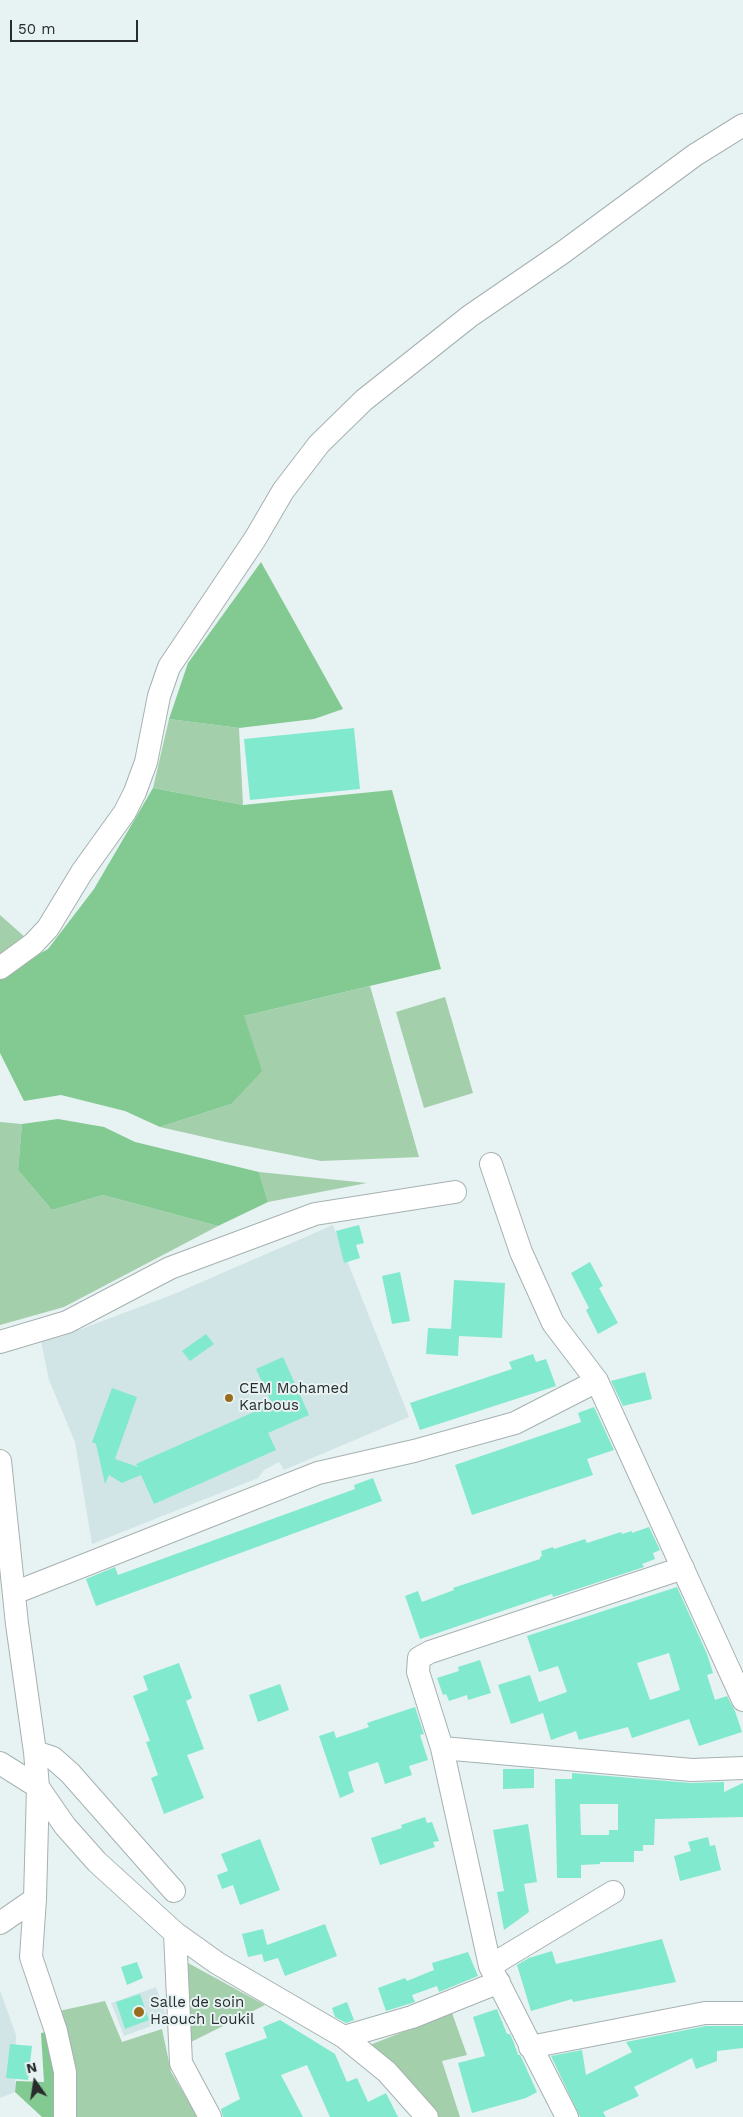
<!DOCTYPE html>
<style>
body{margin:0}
#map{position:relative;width:743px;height:2117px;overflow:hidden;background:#e7f2f3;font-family:"Work Sans",sans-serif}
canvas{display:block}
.north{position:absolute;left:10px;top:2057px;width:50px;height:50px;-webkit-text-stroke:4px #e7f2f3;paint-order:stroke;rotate:347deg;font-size:14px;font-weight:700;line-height:20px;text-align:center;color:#282c2d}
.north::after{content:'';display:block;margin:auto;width:18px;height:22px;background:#282c2d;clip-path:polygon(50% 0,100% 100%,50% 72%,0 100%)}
.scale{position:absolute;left:10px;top:20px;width:128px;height:22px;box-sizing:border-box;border:2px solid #282c2d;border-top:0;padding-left:6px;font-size:15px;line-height:18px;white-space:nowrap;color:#282c2d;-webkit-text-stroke:4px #e7f2f3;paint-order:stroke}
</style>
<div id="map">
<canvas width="743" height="2117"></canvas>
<div class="north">N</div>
<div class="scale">50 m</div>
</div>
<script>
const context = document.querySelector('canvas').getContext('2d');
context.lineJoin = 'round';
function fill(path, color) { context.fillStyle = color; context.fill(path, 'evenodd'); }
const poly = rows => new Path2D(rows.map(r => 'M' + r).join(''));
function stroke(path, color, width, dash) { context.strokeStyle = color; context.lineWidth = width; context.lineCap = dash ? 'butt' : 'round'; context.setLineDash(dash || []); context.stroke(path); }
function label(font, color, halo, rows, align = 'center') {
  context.font = font + ' "Work Sans",sans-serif'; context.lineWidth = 4; context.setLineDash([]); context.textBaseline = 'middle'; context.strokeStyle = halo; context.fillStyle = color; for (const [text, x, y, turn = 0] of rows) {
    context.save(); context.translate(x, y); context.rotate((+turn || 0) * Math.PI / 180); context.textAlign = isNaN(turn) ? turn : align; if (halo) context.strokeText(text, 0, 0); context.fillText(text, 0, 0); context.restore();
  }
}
const built = poly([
 [333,1225,409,1417,284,1470,279,1462,264,1470,258,1478,92,1544,75,1442,49,1380,41,1341,60,1337,174,1294],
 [156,1987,168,2020,124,2036,111,2003],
 [0,1990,16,2035,15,2092,0,2098]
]);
const green = poly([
 [169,719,239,728,243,805,153,788],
 [0,915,26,938,0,958],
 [370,986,419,1157,321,1161,226,1142,160,1127,231,1104,244,1016],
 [445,997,473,1093,424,1108,396,1012],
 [0,1122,22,1124,18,1170,52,1210,103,1195,218,1226,64,1307,0,1325],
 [259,1172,367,1183,268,1202],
 [188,1963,265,2005,191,2042],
 [105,2001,122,2042,162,2029,171,2072,198,2117,75,2117,77,2072,59,2011],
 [452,2013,467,2055,442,2061,460,2117,435,2117,367,2046]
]);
const forest = poly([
 [261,562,343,709,314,719,239,728,169,719,188,663],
 [153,788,243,805,392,790,441,969,244,1016,262,1071,231,1104,160,1127,125,1111,61,1095,24,1101,0,1053,0,976,48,949,94,889],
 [58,1119,104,1127,135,1142,259,1172,268,1202,218,1226,103,1195,52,1210,18,1170,22,1124],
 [56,2031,65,2117,42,2117,15,2092,16,2081,44,2082,41,2033]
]);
const building = poly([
 [354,728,360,789,250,800,244,739],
 [359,1225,364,1243,356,1245,360,1258,344,1263,336,1231],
 [590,1262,603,1286,599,1288,618,1323,598,1334,586,1310,589,1308,571,1273],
 [400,1272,410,1321,392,1324,382,1276],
 [454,1280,505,1283,502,1338,459,1336,458,1356,426,1354,428,1328,451,1329],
 [206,1334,214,1344,190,1361,182,1351],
 [533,1354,536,1362,546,1359,556,1386,420,1430,410,1403,512,1369,509,1362],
 [283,1357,309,1415,268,1433,276,1450,154,1504,141,1475,122,1483,109,1475,105,1484,96,1444,92,1442,112,1388,137,1397,115,1459,138,1467,136,1464,272,1404,256,1369],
 [645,1372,652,1399,623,1406,611,1381],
 [594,1407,614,1450,587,1459,593,1475,472,1515,455,1465,581,1422,578,1413],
 [373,1478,382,1501,96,1606,86,1579,115,1567,118,1575,355,1489,354,1485],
 [649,1527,660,1550,653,1553,655,1559,642,1564,644,1567,553,1597,552,1594,420,1639,405,1596,418,1591,422,1602,454,1590,453,1588,540,1559,540,1557,542,1556,541,1551,553,1547,554,1549,585,1539,587,1543,621,1532,622,1534,632,1531,632,1533],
 [677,1587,707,1654,713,1673,707,1675,715,1700,727,1696,735,1711,742,1732,699,1746,689,1719,632,1738,628,1727,579,1740,576,1731,551,1740,543,1713,511,1724,498,1685,530,1675,539,1702,567,1692,558,1666,539,1672,527,1636],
 [669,1653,680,1690,650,1700,637,1663],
 [480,1660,491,1693,468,1700,467,1695,449,1701,446,1694,443,1695,437,1678,459,1671,458,1667],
 [179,1663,192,1698,186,1701,204,1749,187,1755,204,1798,164,1814,151,1778,158,1775,146,1742,150,1741,133,1696,148,1690,143,1676],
 [280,1684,289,1710,258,1722,249,1695],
 [415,1707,424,1734,420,1735,428,1760,409,1766,412,1775,385,1784,378,1762,348,1772,354,1792,340,1798,319,1736,334,1731,336,1738,369,1727,367,1723],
 [503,1769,534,1769,534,1788,503,1789],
 [572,1773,691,1783,724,1782,724,1792,743,1783,743,1817,655,1819,654,1845,643,1845,643,1851,634,1851,634,1862,600,1862,600,1864,581,1865,581,1878,557,1878,555,1779,572,1779],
 [580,1804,618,1804,618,1830,609,1830,609,1835,581,1835],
 [425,1817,427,1823,432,1822,439,1841,433,1842,435,1847,380,1865,371,1838,402,1828,401,1825],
 [528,1824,537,1882,524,1884,529,1912,504,1930,497,1892,504,1891,493,1830],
 [708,1837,710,1846,715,1845,721,1870,680,1881,674,1856,691,1851,688,1842],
 [260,1839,280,1890,240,1905,233,1885,222,1889,217,1875,228,1871,221,1854],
 [325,1924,337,1956,285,1976,278,1958,264,1962,262,1954,248,1957,242,1934,263,1929,267,1945],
 [662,1939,676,1982,573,2002,572,1999,531,2011,517,1965,529,1958,552,1951,556,1964],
 [468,1952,478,1976,439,1992,437,1986,412,1995,415,2002,386,2011,378,1988,405,1978,407,1981,434,1970,432,1963],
 [137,1962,143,1978,127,1985,121,1967],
 [140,1994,149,2020,125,2029,116,2002],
 [347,2002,354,2020,346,2023,335,2017,332,2008],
 [497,2009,507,2034,510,2034,514,2043,518,2055,520,2055,523,2061,537,2092,526,2098,472,2113,458,2063,485,2056,473,2017],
 [280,2020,335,2054,347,2082,357,2078,368,2102,386,2093,398,2117,330,2117,307,2065,281,2075,303,2117,223,2117,221,2109,240,2099,225,2053,267,2038,263,2027],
 [706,2026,743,2026,743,2048,717,2051,717,2061,696,2069,692,2058,634,2087,639,2096,603,2112,606,2117,580,2117,551,2056,582,2050,586,2075,632,2052,626,2042],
 [10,2044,32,2046,28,2080,6,2078]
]);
const minor = poly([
 [0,968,33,944,48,928,82,872,125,812,135,792,146,762,159,696,169,667,255,539,283,491,319,444,364,400,470,316,562,253,695,155,743,125],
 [491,1164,521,1252,553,1323,597,1381,743,1700],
 [0,1342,67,1322,170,1268,315,1214,455,1192],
 [0,1461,17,1624,35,1752,38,1787,65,1826,97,1862,175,1933,217,1963,344,2037,387,2072,427,2117],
 [14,1593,318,1473,414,1451,515,1423,597,1381],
 [442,1748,692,1770,743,1768],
 [35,1752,53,1758,70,1773,174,1891],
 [0,1763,38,1787,35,1899,31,1957,56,2031,65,2072,65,2117],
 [0,1923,35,1899],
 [175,1933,181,2063,210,2117],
 [490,1966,613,1892],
 [344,2037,412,2017,499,1982],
 [530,2047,705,2013,743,2013],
 [567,2117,490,1966,442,1748,418,1672,419,1658,430,1652,683,1568]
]);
const markers = [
 [229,1398,5,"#996b1b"],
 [139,2012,6,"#996b1b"]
];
const poiNames = [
 ["CEM Mohamed",239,1389],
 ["Karbous",239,1406],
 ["Salle de soin",150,2003],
 ["Haouch Loukil",150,2020]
];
fill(built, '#d2e5e6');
fill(green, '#a3cfab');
fill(forest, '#83c992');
fill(building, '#80e9ce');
stroke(minor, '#a6b1b1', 24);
stroke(minor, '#fff', 22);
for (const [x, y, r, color] of markers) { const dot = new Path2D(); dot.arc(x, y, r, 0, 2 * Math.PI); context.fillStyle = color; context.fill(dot); stroke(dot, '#e7f2f3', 2); }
label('15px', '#282c2d', '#e7f2f3', poiNames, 'left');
</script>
